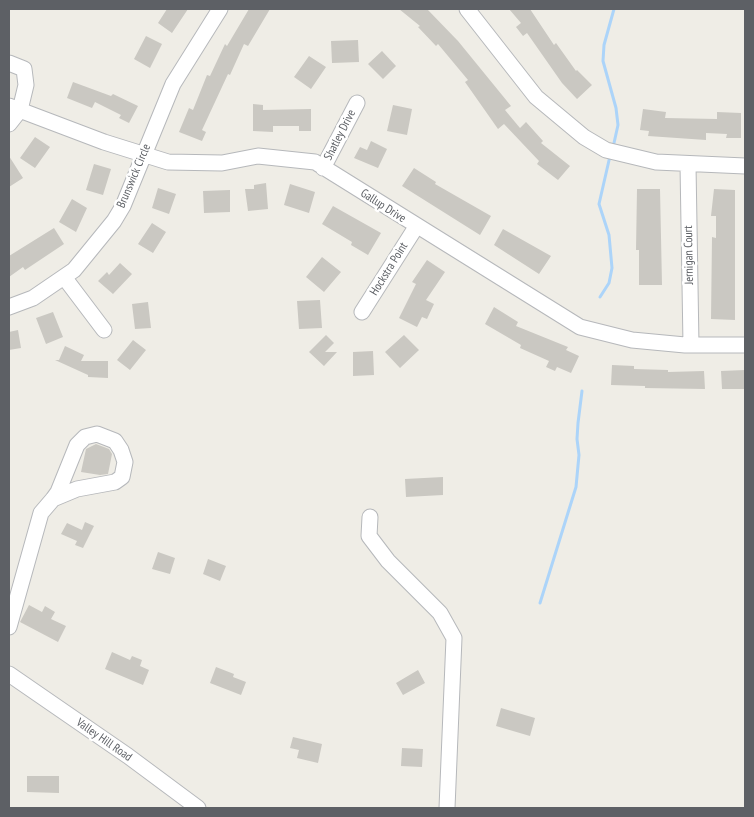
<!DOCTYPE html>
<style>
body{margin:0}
#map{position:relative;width:754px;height:817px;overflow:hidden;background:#efede6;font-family:"PT Sans Narrow",sans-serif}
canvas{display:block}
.frame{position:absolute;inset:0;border:10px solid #5d6065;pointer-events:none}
</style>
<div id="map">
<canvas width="754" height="817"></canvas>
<div class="frame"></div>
</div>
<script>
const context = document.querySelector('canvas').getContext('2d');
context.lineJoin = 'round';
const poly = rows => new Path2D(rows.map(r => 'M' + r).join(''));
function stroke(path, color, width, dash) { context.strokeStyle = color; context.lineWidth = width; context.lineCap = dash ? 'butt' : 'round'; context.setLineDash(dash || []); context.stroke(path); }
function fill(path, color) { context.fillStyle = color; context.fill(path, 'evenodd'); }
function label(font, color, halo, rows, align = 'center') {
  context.font = font + ' "PT Sans Narrow",sans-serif'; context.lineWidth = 5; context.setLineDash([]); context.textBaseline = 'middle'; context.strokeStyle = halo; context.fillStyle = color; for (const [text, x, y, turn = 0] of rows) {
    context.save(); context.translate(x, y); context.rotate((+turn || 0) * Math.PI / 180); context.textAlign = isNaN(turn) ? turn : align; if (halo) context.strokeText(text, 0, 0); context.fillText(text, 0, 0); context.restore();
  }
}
const stream = poly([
 [614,143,618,125,616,108,603,61,604,45,614,9],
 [600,297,609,283,612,268,609,235,599,204,610,156],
 [540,603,576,487,579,455,577,439,578,423,582,391]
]);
const building = poly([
 [167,9,188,9,172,33,158,23],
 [249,9,270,9,248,46,244,44,230,75,228,74,202,130,206,132,202,141,179,132,189,108,193,110,207,75,210,76,225,44,227,46],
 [399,9,427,9,458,41,511,106,505,110,520,128,526,122,543,141,541,143,570,166,558,180,537,164,539,161,504,124,498,129,465,82,468,80,438,44,436,46,418,27,420,26],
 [509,9,530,9,554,45,556,43,576,71,577,70,592,85,577,99,562,83,527,33,523,36,516,27,521,23],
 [146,36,162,44,150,68,134,59],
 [358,40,359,62,332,63,331,41],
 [382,51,396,66,383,79,368,64],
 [309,56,326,67,311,89,294,77],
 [73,82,111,96,113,94,138,106,129,123,119,118,121,115,95,102,92,108,67,98],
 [253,104,263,105,263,110,311,109,311,131,299,131,299,126,273,126,273,132,253,131],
 [393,105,412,109,407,135,387,131],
 [643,109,666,112,665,118,717,119,717,112,741,113,741,138,726,138,727,134,706,133,706,140,648,136,649,131,640,130],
 [35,137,50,147,35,168,20,158],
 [371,141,387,149,378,168,354,158,360,147,367,150],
 [9,156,23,178,9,187],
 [94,164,111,169,103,195,86,190],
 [414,168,436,182,435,184,491,216,480,235,402,186],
 [266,183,268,209,248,211,245,189,254,189,254,185],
 [290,184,315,192,309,213,284,205],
 [158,188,176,194,169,214,152,208],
 [637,189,660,189,662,285,639,285,639,250,636,250],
 [714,189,735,190,735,320,711,319,712,237,716,238,716,216,711,216],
 [230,190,230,212,204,213,203,191],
 [72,199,87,208,76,232,59,222],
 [333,206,381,233,368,255,351,245,352,242,322,224],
 [152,223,166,232,153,253,138,244],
 [54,228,64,244,25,270,23,267,9,277,9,256],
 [503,229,551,256,539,274,494,245],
 [322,257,341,272,324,292,306,277],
 [427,260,445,272,426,300,434,304,427,319,422,317,417,327,399,318,416,284,412,282],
 [120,263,132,274,113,294,98,281,107,272,109,275],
 [320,300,322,328,299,329,297,301],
 [148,302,151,328,135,329,132,304],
 [494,307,518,322,516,326,568,347,566,350,579,356,571,373,557,367,555,371,546,367,549,361,520,348,521,345,485,324],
 [53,312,63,337,46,344,36,318],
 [18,330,21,348,9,350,9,332],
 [326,335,334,343,325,352,337,352,324,366,309,352],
 [404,335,419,350,400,368,385,352],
 [133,340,146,350,130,370,117,360],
 [65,346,84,355,81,361,108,361,108,378,88,377,88,375,55,360,59,360],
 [373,351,374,375,353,376,353,352],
 [612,365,634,366,634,369,668,370,668,372,704,371,705,389,645,388,645,386,611,385],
 [745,370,745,389,722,389,721,371],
 [96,444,109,449,112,454,108,474,100,475,81,472,86,449],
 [443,477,443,495,406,497,405,479],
 [85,522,94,526,83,548,75,545,77,541,61,534,67,523,82,530],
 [158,552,175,558,170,574,152,569],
 [208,559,226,566,220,581,203,574],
 [29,605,42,612,45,606,55,612,51,619,66,626,58,642,20,622],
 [112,652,130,660,132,656,142,660,140,666,149,670,143,685,105,669],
 [216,667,234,674,233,677,246,682,241,695,210,683],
 [418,670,425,683,403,695,396,683],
 [501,708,535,718,530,736,496,726],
 [293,737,322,744,318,763,297,758,299,750,290,748],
 [402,748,423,749,422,767,401,766],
 [27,776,59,776,59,793,27,792]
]);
const minor = poly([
 [467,9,536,97,584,137,606,150,656,162,745,166],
 [9,63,24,69,26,85,20,110,9,124],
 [9,106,104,142,168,162,222,163,258,156,315,162,580,327,632,340,685,345,745,345],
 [688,165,691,345],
 [323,168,357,103],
 [64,277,104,330],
 [9,307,33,298,74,270,114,221,123,206,173,84,220,9],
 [362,312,416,227],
 [370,517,369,536,388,561,440,613,454,638,447,808],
 [9,627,41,513,53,499,58,492,77,445,85,437,97,434,115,441,121,450,125,462,122,477,115,482,77,489,53,499],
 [9,674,128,756,198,808]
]);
const streetNames = [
 ["Shatley Drive",340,135,-63],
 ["Brunswick Circle",134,176,-67],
 ["Gallup Drive",383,206,33],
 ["Jernigan Court",689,255,-91],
 ["Hockstra Point",389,269,-58],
 ["Valley Hill Road",104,740,35]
];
stroke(stream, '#acd4f9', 3);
fill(building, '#cac8c2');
stroke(minor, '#b6b8bb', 17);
stroke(minor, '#fff', 15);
label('12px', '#5d6065', '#fff', streetNames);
</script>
